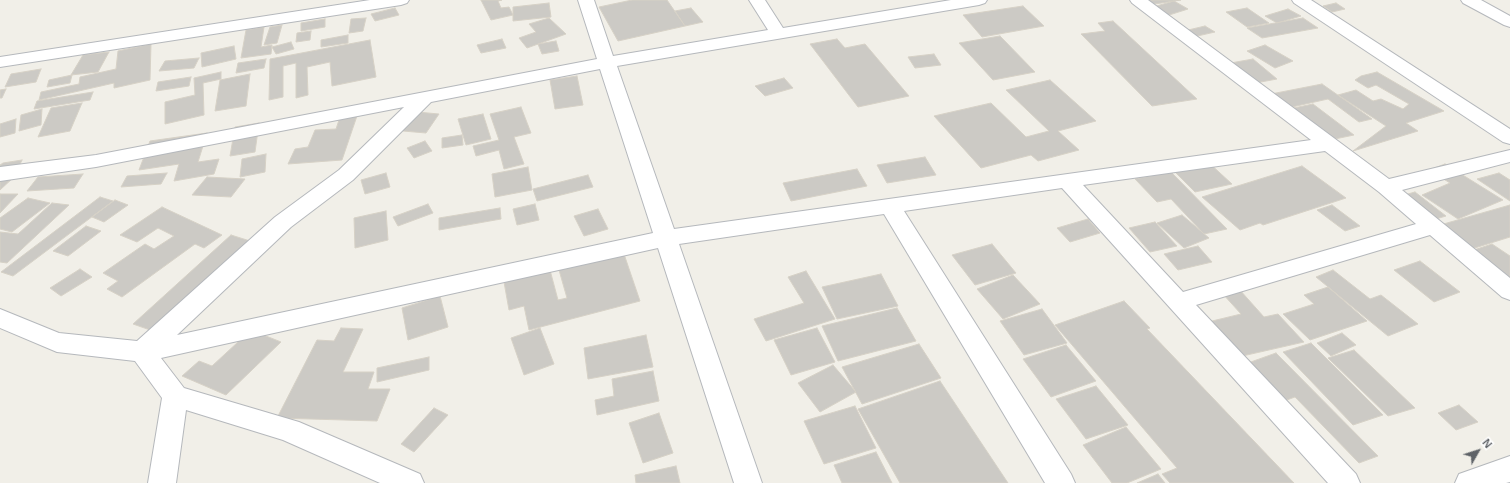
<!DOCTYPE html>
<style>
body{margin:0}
#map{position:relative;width:1510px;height:483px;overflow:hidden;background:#f1efe8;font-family:Arial,sans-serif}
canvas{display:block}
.north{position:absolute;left:1458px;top:431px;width:40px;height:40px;-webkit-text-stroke:3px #fff;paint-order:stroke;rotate:51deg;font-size:11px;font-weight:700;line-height:16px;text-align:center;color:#5f6368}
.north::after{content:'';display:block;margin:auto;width:14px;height:18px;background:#5f6368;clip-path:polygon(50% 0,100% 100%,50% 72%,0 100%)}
</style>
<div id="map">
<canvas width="1510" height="483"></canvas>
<div class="north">N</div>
</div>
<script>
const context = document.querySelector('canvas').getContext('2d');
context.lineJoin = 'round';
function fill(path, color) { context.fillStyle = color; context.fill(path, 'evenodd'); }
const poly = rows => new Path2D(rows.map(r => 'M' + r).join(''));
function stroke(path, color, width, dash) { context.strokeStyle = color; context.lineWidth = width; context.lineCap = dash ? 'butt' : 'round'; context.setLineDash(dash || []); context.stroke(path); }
const building = poly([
 [481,0,502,0,498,1,501,8,509,7,513,15,491,20,481,0],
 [632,0,667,0,685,26,618,41,599,7,632,0],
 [1141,0,1181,0,1148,5,1141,0],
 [1174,1,1188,9,1166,16,1153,7,1174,1],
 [549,3,551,17,513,21,513,7,549,3],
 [1336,3,1345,9,1332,12,1323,6,1336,3],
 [1023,6,1044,26,982,37,963,15,1023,6],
 [395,8,399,15,375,21,371,14,395,8],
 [691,8,703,22,685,26,675,11,691,8],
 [1247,8,1269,23,1247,27,1226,12,1247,8],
 [1288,9,1301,16,1277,23,1265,16,1288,9],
 [366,18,363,31,349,33,351,19,366,18],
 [549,18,566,34,527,48,519,38,536,32,529,24,549,18],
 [1303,18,1318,28,1262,38,1247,28,1303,18],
 [325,19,325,27,301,31,301,23,325,19],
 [1113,21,1197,99,1152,106,1081,34,1105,31,1098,23,1113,21],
 [282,25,277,43,264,45,270,27,282,25],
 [1205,26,1215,32,1193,37,1184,31,1205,26],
 [264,27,261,47,272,45,271,54,241,58,246,30,264,27],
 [311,31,310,40,296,42,297,33,311,31],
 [348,35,348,43,321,47,321,40,348,35],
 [1000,36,1035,72,993,80,959,43,1000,36],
 [502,39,506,48,481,53,477,45,502,39],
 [837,39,845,48,865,44,909,96,858,107,810,44,837,39],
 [370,40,376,77,332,86,330,62,307,67,308,95,296,98,296,63,283,66,283,97,269,100,270,59,370,40],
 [556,41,559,51,542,54,538,44,556,41],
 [291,42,294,49,276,54,272,47,291,42],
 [151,44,150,80,114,88,114,83,39,100,41,92,79,84,80,77,116,69,118,51,151,44],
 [1265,45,1293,61,1275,68,1247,51,1265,45],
 [234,46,236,59,202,67,201,53,234,46],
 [109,52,98,72,71,75,83,55,109,52],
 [934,54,941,65,915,68,908,57,934,54],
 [199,58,194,68,159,71,165,61,199,58],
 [266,59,264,68,236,73,238,63,266,59],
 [1253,59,1277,79,1250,84,1225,64,1253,59],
 [41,69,36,82,5,87,11,74,41,69],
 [221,72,221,79,203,83,204,115,165,124,165,102,195,95,194,78,221,72],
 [1377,72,1444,111,1406,123,1418,131,1353,151,1386,126,1338,95,1356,90,1373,101,1381,99,1403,109,1409,104,1376,85,1368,88,1355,80,1361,76,1377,72],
 [250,74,246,106,215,111,220,80,250,74],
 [72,75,70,83,47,87,49,80,72,75],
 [577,76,583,105,555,109,550,80,577,76],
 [191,77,189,86,156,91,158,82,191,77],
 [784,78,793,88,765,96,755,86,784,78],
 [1050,80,1096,121,1058,131,1079,150,1038,161,1031,155,981,168,934,116,991,103,1026,137,1049,131,1006,90,1050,80],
 [1322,84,1372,119,1359,122,1328,99,1283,109,1266,95,1322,84],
 [6,89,2,98,0,98,0,90,6,89],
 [93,92,90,100,34,109,37,101,93,92],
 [82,103,70,131,38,137,51,108,82,103],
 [1313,104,1354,135,1330,140,1289,109,1313,104],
 [521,107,531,133,514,137,524,164,504,169,499,150,476,156,473,146,499,140,490,114,521,107],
 [42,109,41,125,19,131,21,115,42,109],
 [417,112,439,114,426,133,403,131,417,112],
 [358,113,342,160,288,164,295,149,308,147,315,130,336,129,341,114,358,113],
 [483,114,491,139,466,145,458,119,483,114],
 [16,119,15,133,0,137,0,124,16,119],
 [259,123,255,152,230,156,235,127,259,123],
 [207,133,198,162,219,159,214,174,174,181,179,164,139,170,150,141,207,133],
 [462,135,463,145,442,148,442,138,462,135],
 [425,141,432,151,414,158,407,148,425,141],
 [266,154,265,172,240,177,242,159,266,154],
 [925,157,936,175,887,183,877,165,925,157],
 [22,160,14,177,0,190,0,165,3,163,22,160],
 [1207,161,1232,184,1195,192,1171,168,1207,161],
 [1445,164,1503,200,1458,219,1422,195,1450,183,1429,170,1445,164],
 [1302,166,1346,198,1263,225,1260,223,1240,230,1202,197,1302,166],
 [528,167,532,190,495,197,492,174,528,167],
 [857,169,867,186,791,201,783,183,857,169],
 [1171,172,1227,229,1204,234,1171,199,1157,202,1135,179,1171,172],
 [167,173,161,184,121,187,127,176,167,173],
 [386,173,390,187,365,194,361,180,386,173],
 [1499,173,1510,180,1510,201,1477,179,1499,173],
 [83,174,74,188,27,191,38,177,83,174],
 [588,175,593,187,537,201,533,189,588,175],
 [207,177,245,179,231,197,192,195,207,177],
 [1415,192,1446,216,1429,221,1397,197,1415,192],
 [0,194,18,194,0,213,0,194],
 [100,197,113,201,13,276,1,272,100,197],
 [28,198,50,203,12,232,0,229,0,218,28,198],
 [115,200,128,205,104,222,92,217,115,200],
 [52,203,69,205,7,263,0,262,0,232,18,234,52,203],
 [428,204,433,213,398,226,393,217,428,204],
 [535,204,539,220,517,225,513,209,535,204],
 [1332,205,1360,226,1345,231,1317,210,1332,205],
 [1510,205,1510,237,1465,251,1433,227,1510,205],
 [162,207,222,235,204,248,195,244,122,297,107,289,118,281,103,273,145,244,154,249,174,236,158,228,137,242,120,235,162,207],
 [500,208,501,219,439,230,439,218,500,208],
 [598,209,608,229,584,236,574,216,598,209],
 [386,211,388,240,355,248,354,218,386,211],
 [1182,215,1209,238,1184,248,1157,223,1182,215],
 [1088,219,1100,233,1070,242,1057,228,1088,219],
 [1155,222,1177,246,1150,252,1129,228,1155,222],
 [86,226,101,231,68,256,53,251,86,226],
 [231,235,250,241,153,331,133,324,231,235],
 [992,244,1016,273,975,285,952,255,992,244],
 [1492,244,1510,256,1510,277,1505,279,1468,252,1492,244],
 [1198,246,1212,262,1178,270,1164,254,1198,246],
 [624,254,640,301,529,330,524,306,509,310,504,282,550,270,558,300,567,298,559,270,624,254],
 [1420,261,1460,292,1434,302,1394,270,1420,261],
 [80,269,92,277,61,296,50,288,80,269],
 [1333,270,1370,299,1381,295,1418,324,1388,336,1316,277,1333,270],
 [806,271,835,319,766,341,754,319,804,303,788,277,806,271],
 [881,274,898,306,837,319,822,287,881,274],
 [1013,275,1040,304,1003,319,977,289,1013,275],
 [1328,287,1367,321,1310,340,1283,314,1314,304,1304,295,1328,287],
 [1239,289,1264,317,1278,314,1304,342,1238,357,1208,322,1241,314,1222,293,1239,289],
 [440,296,448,327,408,340,402,308,440,296],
 [1124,301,1150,328,1147,329,1294,483,1170,483,1162,474,1177,468,1055,325,1124,301],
 [897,308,916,341,838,361,822,326,897,308],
 [1042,309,1067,343,1024,355,1000,321,1042,309],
 [341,328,363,329,343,372,374,372,368,389,390,389,377,421,277,418,317,340,334,341,341,328],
 [540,328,554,364,524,375,511,338,540,328],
 [817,328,835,362,791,375,774,340,817,328],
 [251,330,281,342,226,395,182,376,199,361,212,366,251,330],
 [1342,333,1356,345,1331,356,1317,343,1342,333],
 [646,335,653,367,588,379,584,348,646,335],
 [1311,343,1383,415,1353,425,1283,352,1311,343],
 [919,344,941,378,862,404,842,367,919,344],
 [1066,345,1096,381,1051,397,1023,359,1066,345],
 [1354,350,1415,408,1388,416,1328,358,1354,350],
 [1276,353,1378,456,1359,463,1295,397,1284,401,1248,363,1276,353],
 [429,357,429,370,377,382,377,368,429,357],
 [833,365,856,392,820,412,798,383,833,365],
 [653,371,659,401,597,415,595,400,614,396,612,379,653,371],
 [940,381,1008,483,900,483,858,409,940,381],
 [1096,386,1128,425,1086,439,1056,399,1096,386],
 [1459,405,1478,422,1456,430,1438,413,1459,405],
 [855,406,876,448,824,464,804,421,855,406],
 [434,408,448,415,414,452,401,444,434,408],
 [659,413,673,453,643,463,629,423,659,413],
 [1126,427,1161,469,1127,483,1112,483,1083,445,1126,427],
 [876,452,892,483,842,483,834,465,876,452],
 [676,466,680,483,636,483,635,475,676,466],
 [1158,474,1165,483,1137,483,1158,474]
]);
const minor = poly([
 [370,0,409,0,407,3,401,5,0,67,0,57,370,0],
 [578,0,594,0,613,56,768,30,749,0,765,0,783,28,951,0,987,0,985,3,979,5,617,66,674,229,1311,140,1132,3,1130,0,1148,0,1389,179,1510,150,1510,162,1402,190,1510,278,1510,300,1502,297,1430,235,1196,305,1356,474,1360,483,1328,483,1062,188,904,211,1071,474,1075,483,1045,483,884,214,679,244,762,483,734,483,658,248,161,358,184,388,299,422,420,474,424,483,380,483,283,440,186,410,176,483,148,483,162,398,135,361,57,352,0,328,0,309,59,333,137,341,275,217,339,170,404,107,96,167,0,181,0,167,96,155,597,59,578,0],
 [600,69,653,233,177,335,291,227,353,180,431,102,600,69],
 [1325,151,1379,192,1416,224,1183,292,1083,185,1325,151],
 [1292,0,1311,0,1510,129,1510,144,1503,142,1294,3,1292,0],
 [1461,0,1481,0,1510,16,1510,27,1504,25,1463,3,1461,0],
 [1510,456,1510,482,1506,483,1455,483,1459,474,1510,456]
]);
fill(building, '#cccac5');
stroke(building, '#d6d1c6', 1);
stroke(minor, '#b5b8bc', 2);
fill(minor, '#fff');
</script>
